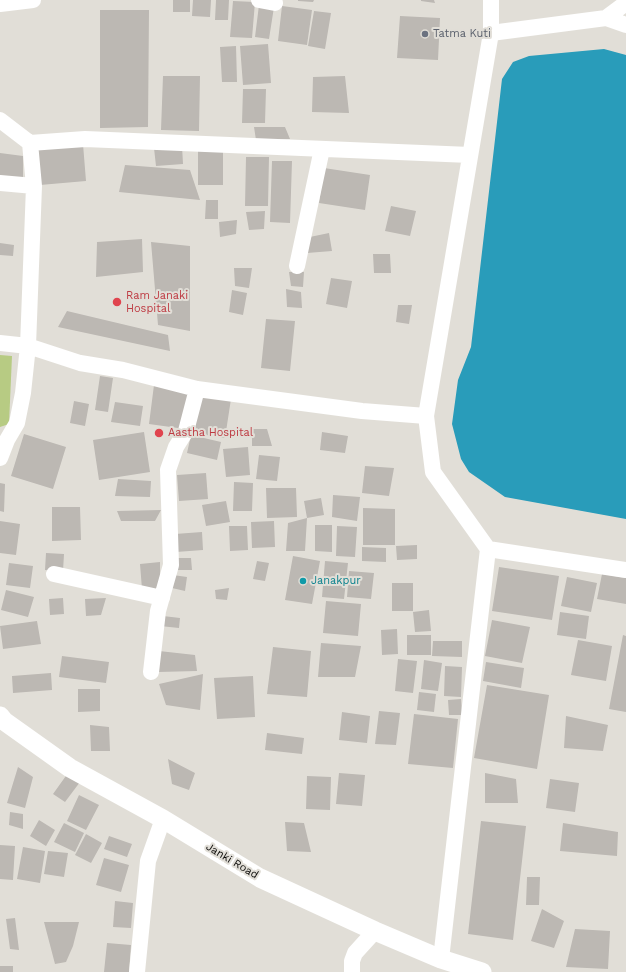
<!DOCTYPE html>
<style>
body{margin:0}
canvas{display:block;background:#e1ded7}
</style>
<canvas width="626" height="972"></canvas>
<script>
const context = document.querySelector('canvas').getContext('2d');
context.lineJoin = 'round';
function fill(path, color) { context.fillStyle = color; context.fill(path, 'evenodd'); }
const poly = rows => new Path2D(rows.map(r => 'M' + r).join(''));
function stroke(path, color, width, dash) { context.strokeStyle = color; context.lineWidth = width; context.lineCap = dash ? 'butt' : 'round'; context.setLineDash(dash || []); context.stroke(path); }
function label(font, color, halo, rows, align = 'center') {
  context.font = font + ' "Work Sans",sans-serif'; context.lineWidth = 4; context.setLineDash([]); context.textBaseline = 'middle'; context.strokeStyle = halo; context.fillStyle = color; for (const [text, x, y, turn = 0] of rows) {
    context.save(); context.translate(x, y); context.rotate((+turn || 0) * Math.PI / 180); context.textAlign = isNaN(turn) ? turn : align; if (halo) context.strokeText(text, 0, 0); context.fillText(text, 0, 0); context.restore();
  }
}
const green = poly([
 [0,355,12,356,9,424,0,427]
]);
const water = poly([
 [604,49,626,55,626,519,505,497,469,472,461,459,452,424,458,380,471,347,502,79,513,62,529,56]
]);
const building = poly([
 [173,0,190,0,190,12,173,12],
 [193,0,211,0,210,17,192,16],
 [216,0,229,0,228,20,215,20],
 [298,0,314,0,313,2,298,1],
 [421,0,434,0,435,3,421,1],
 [233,1,255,2,252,38,230,37],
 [259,5,274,7,269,39,255,37],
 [282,6,312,10,307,45,278,41],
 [100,10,149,10,148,127,100,128],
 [314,11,331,13,325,49,308,46],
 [400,16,440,18,438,60,397,58],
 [268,44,271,83,243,85,240,46],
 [236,46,237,82,222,82,220,47],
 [163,76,200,76,199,131,161,130],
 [345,76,349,113,312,112,313,77],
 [243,89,266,89,265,123,242,123],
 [254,127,285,127,290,139,256,140],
 [83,144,86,181,40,185,37,148],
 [182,146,183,164,156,166,154,148],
 [198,149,223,149,223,185,198,185],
 [0,153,23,156,23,181,0,179],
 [246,157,269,157,268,206,245,206],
 [272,161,292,161,290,223,270,222],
 [125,165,190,170,200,200,119,192],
 [324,168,370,175,365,210,319,203],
 [206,200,218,200,218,219,205,219],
 [391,206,416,211,410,236,385,231],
 [265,211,264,229,249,230,246,212],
 [237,220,236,234,220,237,219,222],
 [329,233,332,251,307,253,305,238],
 [142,239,143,272,96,277,97,242],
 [151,242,190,246,190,331,158,325],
 [0,243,14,245,13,256,0,255],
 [373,254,390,254,391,273,374,273],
 [234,268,252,268,249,288,235,286],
 [289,272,304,272,303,287,291,286],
 [331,278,352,281,347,308,326,304],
 [286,289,301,292,302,308,287,307],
 [232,290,247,293,243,315,229,312],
 [398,305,412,305,409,324,396,322],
 [67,311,168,335,170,351,58,327],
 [266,319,295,321,290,371,261,368],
 [100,376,113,378,108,412,95,410],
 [154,385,190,390,185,429,149,424],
 [200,394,231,399,225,438,194,433],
 [74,401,89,404,85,426,70,423],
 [115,402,143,406,140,426,111,422],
 [252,429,267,429,272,446,252,446],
 [144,432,150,472,99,480,93,440],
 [322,432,348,436,345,453,320,450],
 [24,434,66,447,53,489,11,476],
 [191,435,221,442,217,460,187,453],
 [248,447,250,475,226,477,223,449],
 [259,455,280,457,277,481,256,479],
 [365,466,394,468,389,496,362,493],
 [206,473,208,499,179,501,177,475],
 [118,479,151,481,150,497,115,496],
 [234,482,253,483,252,511,233,511],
 [0,483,5,484,4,512,0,511],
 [266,488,296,488,297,517,267,518],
 [333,495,360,497,357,521,332,517],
 [321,498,324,515,307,518,305,551,286,551,288,523,307,518,304,501],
 [226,501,230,522,206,526,202,505],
 [52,507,80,507,81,540,52,541],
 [363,508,395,509,395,545,363,545],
 [161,510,155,521,121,521,117,511],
 [0,521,20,524,16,555,0,553],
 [274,521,275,547,252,548,251,522],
 [315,525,332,525,332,552,315,551],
 [229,526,247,526,248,550,230,551],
 [337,526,357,527,355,557,336,556],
 [202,532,203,550,176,552,175,534],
 [417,545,417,559,397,560,396,546],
 [362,547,386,548,386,562,362,561],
 [46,553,64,554,63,571,45,570],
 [293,556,320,561,312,604,285,600],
 [178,558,191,558,192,570,178,570],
 [257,561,269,563,265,581,253,579],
 [325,561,348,563,344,599,322,597],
 [160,562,160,590,142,589,140,564],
 [9,563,33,566,30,588,6,585],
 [499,567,559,576,552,620,492,611],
 [349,571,374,573,371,599,347,597],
 [602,574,626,578,626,604,597,599],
 [173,575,187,577,185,591,172,588],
 [567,577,597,583,591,612,561,606],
 [392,583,413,583,413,611,392,611],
 [229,588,227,600,216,599,215,590],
 [6,590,34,597,28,617,1,610],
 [63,598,64,614,50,615,49,599],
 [106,598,101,615,86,616,85,599],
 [326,601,361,604,358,636,323,633],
 [429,610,431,631,415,632,413,612],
 [560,612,589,616,586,639,557,635],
 [163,616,180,618,179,628,160,626],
 [492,620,530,627,522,663,485,656],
 [37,621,41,644,3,649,0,626],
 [397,629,398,654,382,655,381,630],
 [407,635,431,635,431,655,407,655],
 [623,635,626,636,626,712,609,709],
 [578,640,612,646,606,681,571,675],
 [433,641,462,641,462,657,432,656],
 [321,643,361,646,355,677,318,677],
 [273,647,311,651,307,697,267,694],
 [159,651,195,655,197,671,158,672],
 [62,656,109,662,106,683,59,677],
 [398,659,417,661,413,693,395,691],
 [424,660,442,663,438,691,421,689],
 [486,662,524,668,521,688,483,681],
 [445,666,462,667,461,697,444,696],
 [51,673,52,690,13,693,12,676],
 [203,674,200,710,166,705,159,684],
 [253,676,255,717,217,719,214,678],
 [487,685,549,695,537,769,474,758],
 [78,689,100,689,100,711,78,712],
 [419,692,436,694,434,712,417,710],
 [461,699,462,715,449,715,448,700],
 [379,711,400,713,396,745,375,744],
 [342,712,370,716,367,743,339,740],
 [414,714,458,719,453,768,408,764],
 [566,716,608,725,603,751,564,748],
 [90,725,109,727,110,751,91,751],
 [267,733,304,738,302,754,265,750],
 [168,759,195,773,189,790,172,784],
 [18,767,33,777,25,808,7,803],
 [68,773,80,782,65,802,53,794],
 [339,773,365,775,362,806,336,804],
 [485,773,516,779,518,803,485,803],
 [307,776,331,777,330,810,306,809],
 [550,779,579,783,575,812,546,808],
 [79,795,99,805,86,830,67,821],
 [10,812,23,814,23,829,9,825],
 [39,820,55,830,46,846,30,836],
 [481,821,526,826,513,940,468,934],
 [285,822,304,823,311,852,287,851],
 [64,823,84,833,75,852,54,842],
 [563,823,618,832,617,856,560,851],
 [86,834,102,843,91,863,75,855],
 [109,836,132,844,127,857,104,849],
 [0,845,15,846,13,880,0,879],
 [23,847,45,851,40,883,17,879],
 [48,851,68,853,64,877,44,874],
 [104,858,129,865,121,892,96,885],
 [527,877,540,877,539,905,526,905],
 [115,901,133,903,131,928,113,927],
 [542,909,564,921,554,948,531,941],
 [15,918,19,950,10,949,6,919],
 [44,922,79,922,73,946,66,962,55,964],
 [575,929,610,931,608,969,566,967],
 [107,943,131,945,129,972,104,972],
 [0,966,13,966,13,972,0,972]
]);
const minor = poly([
 [259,0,275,3],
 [491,0,491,33,426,416,433,472,488,549,626,570],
 [0,4,33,0],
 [606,18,626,3],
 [491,33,606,18,626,25],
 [0,120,30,143,85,139,470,155],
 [0,183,34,186],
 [297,266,322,149],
 [0,343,28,346,80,363,123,370,197,389,362,411,426,416],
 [0,458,7,440,17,423,23,393,28,346,34,186,30,143],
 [54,574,162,598],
 [151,672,158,611,171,565,168,470,176,447,186,431,197,389],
 [441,959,488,549],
 [137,972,148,861,163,819],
 [352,972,352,961,355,953,375,931]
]);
const tertiary = poly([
 [0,716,4,721,70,768,163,819,260,878,375,931,441,959,482,972]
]);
const markers = [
 [425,34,4,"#6b7280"],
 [117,302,5,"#e0444e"],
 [159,433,5,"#e0444e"],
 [303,581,4,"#0f9aa8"]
];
const worshipNames = [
 ["Tatma Kuti",433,34]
];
const healthNames = [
 ["Ram Janaki",126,296],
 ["Hospital",126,309],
 ["Aastha Hospital",168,433]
];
const cultureNames = [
 ["Janakpur",311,581]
];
const streetNames = [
 ["Janki Road",232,861,31]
];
fill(green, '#b7cb83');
fill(water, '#299cba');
fill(building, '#bcb8b3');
stroke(minor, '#fff', 16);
stroke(tertiary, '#fff', 19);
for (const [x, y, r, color] of markers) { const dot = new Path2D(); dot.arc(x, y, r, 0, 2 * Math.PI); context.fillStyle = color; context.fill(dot); stroke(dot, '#e1ded7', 1.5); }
label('11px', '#5b616d', '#e1ded7', worshipNames, 'left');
label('11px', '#be3a42', '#e1ded7', healthNames, 'left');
label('11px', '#0d838f', '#e1ded7', cultureNames, 'left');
label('11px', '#0c0b09', '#e1ded7', streetNames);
</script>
